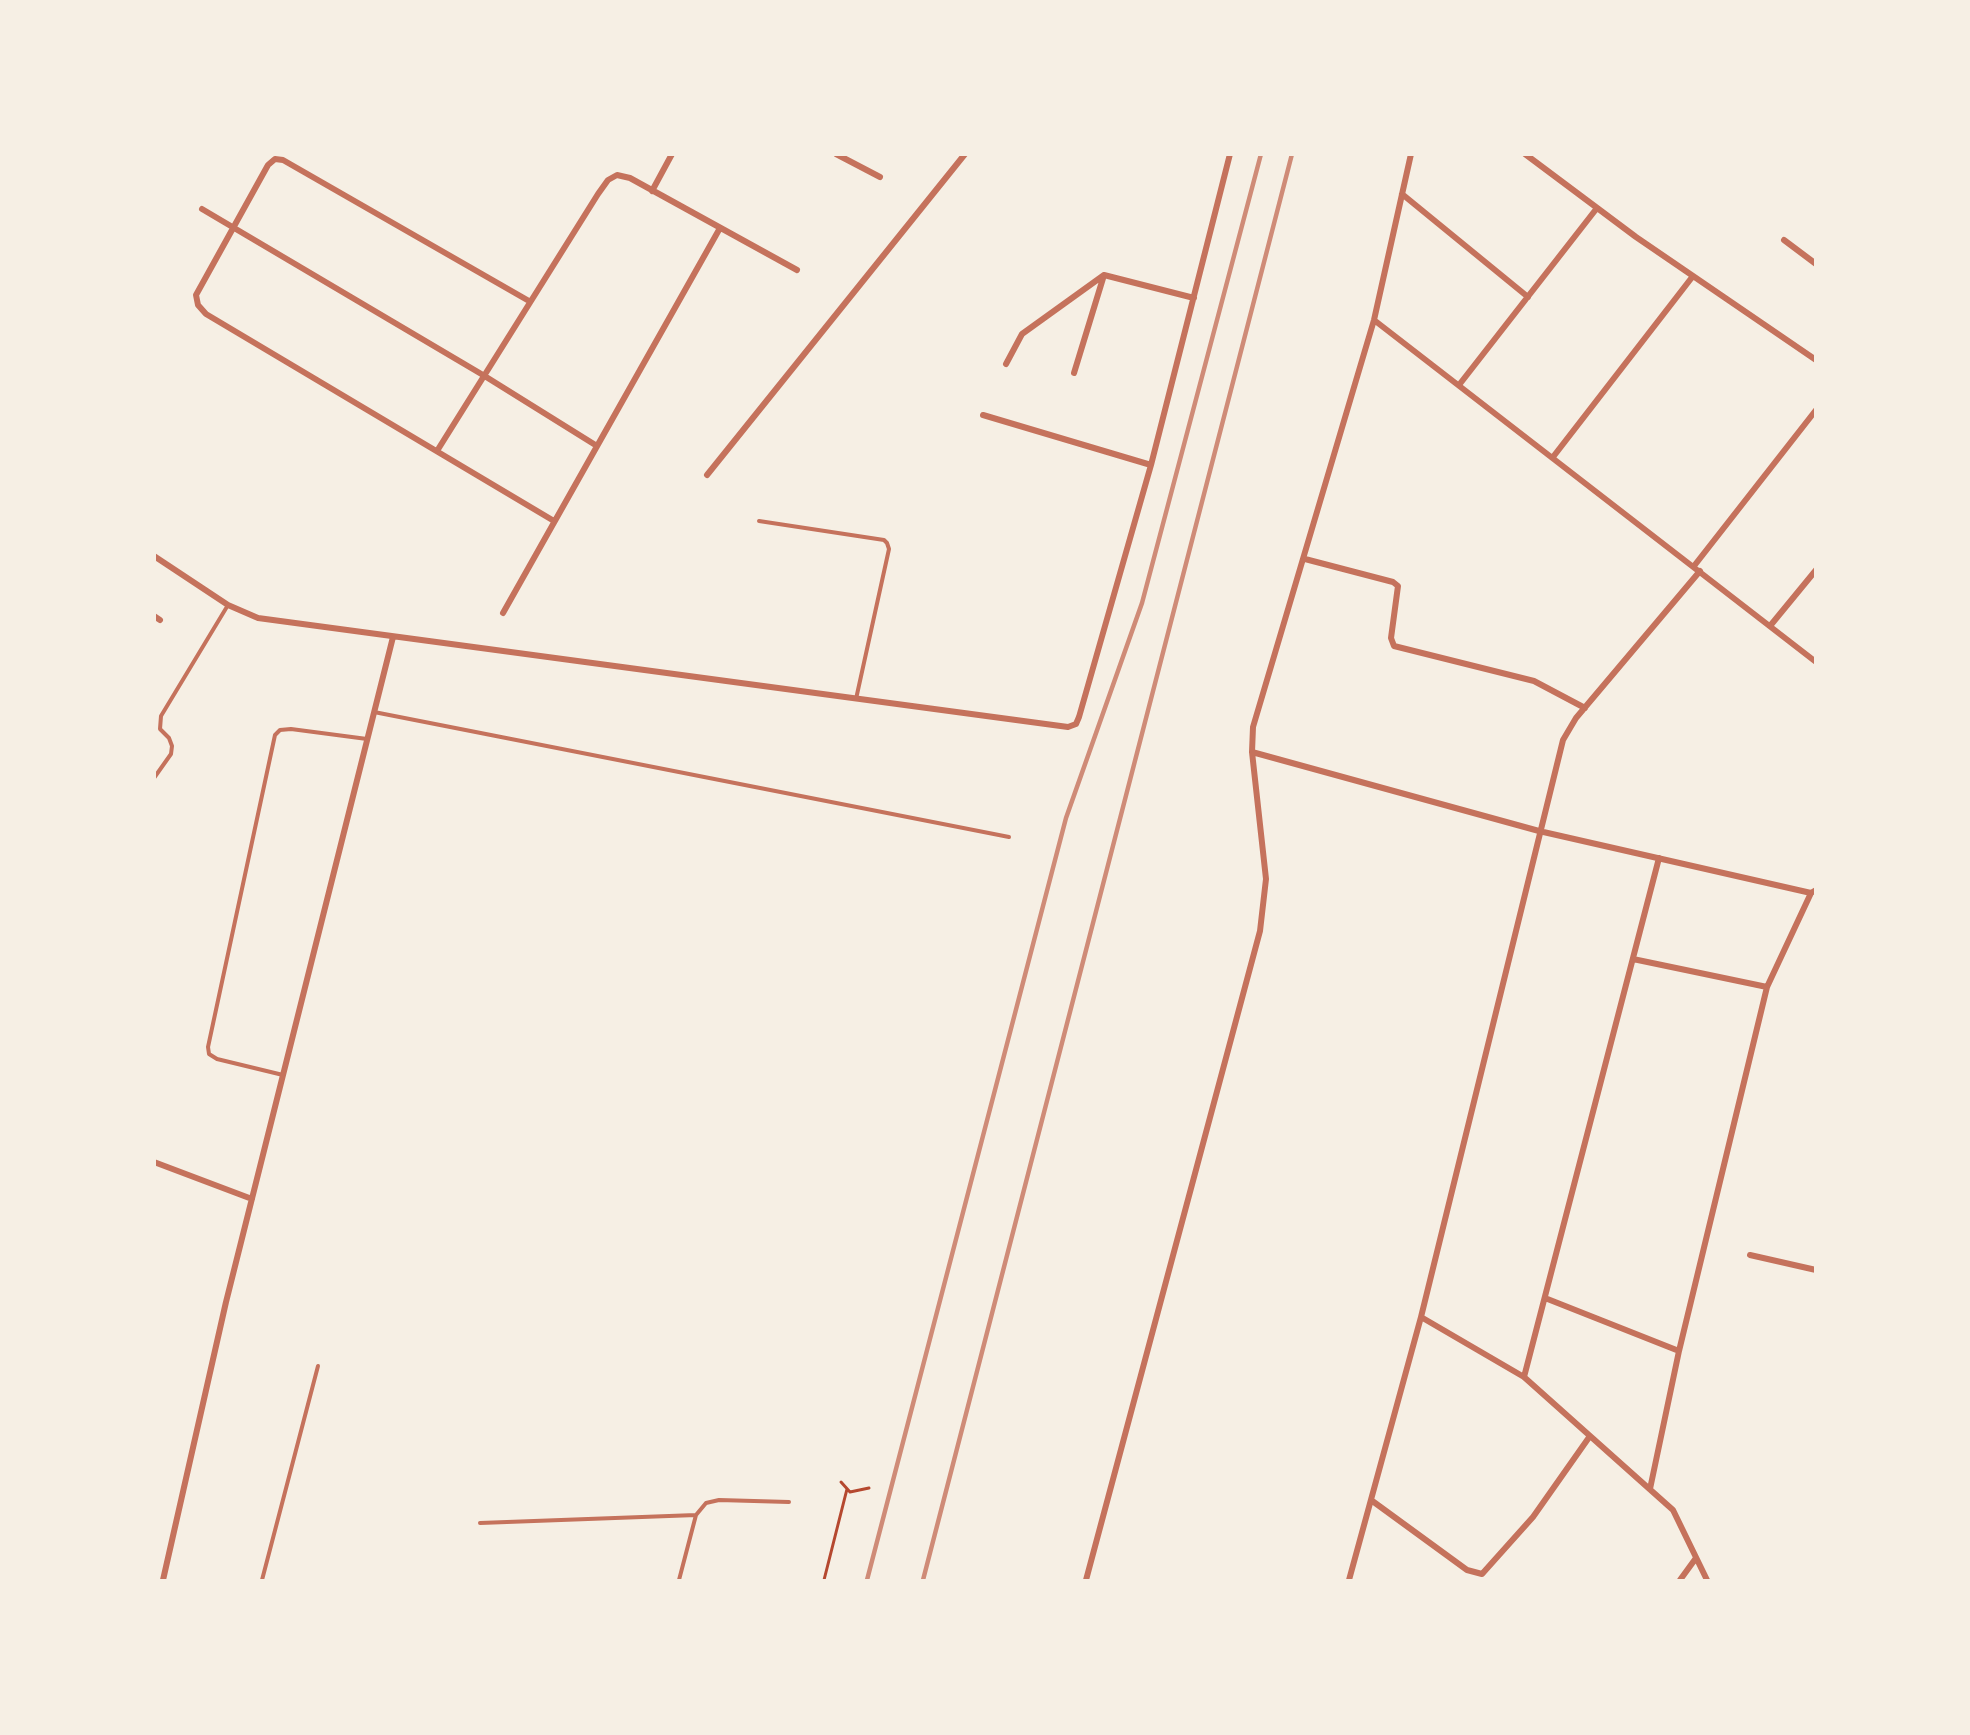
<!DOCTYPE html>
<style>
body{margin:0}
#map{position:relative;width:1970px;height:1735px;overflow:hidden;background:#f6efe4;font-family:"DM Sans",sans-serif}
canvas{display:block}
.frame{position:absolute;inset:0;border:156px solid #f6efe4;pointer-events:none}
</style>
<div id="map">
<canvas width="1970" height="1735"></canvas>
<div class="frame"></div>
</div>
<script>
const context = document.querySelector('canvas').getContext('2d');
context.lineJoin = 'round';
const poly = rows => new Path2D(rows.map(r => 'M' + r).join(''));
function stroke(path, color, width, dash) { context.strokeStyle = color; context.lineWidth = width; context.lineCap = dash ? 'butt' : 'round'; context.setLineDash(dash || []); context.stroke(path); }
const path = poly([
 [841,1482,850,1492,869,1488],
 [824,1580,847,1489]
]);
const service = poly([
 [759,521,884,540,887,543,889,549,856,699],
 [374,712,1009,837],
 [154,778,171,754,172,746,169,738,160,729,161,716,228,605],
 [283,1075,217,1059,209,1054,208,1047,275,735,280,730,291,729,367,739],
 [480,1523,696,1515],
 [262,1580,318,1366],
 [679,1580,696,1515,706,1503,719,1500,789,1502]
]);
const minor = poly([
 [836,154,880,177],
 [1525,154,1636,237,1816,360],
 [652,191,672,154],
 [1402,194,1528,297],
 [202,209,483,375,597,446],
 [1784,240,1816,264],
 [529,301,283,160,275,159,268,165,196,295,198,305,206,314,554,521],
 [1374,320,1816,662],
 [1006,364,1022,334,1104,275,1194,298],
 [1074,373,1104,275],
 [1459,385,1597,208],
 [983,415,1151,465],
 [437,451,598,194,608,180,617,175,630,178,797,270],
 [1553,457,1693,276],
 [707,475,965,154],
 [154,556,228,605,258,618,1068,727,1076,724,1079,717,1151,465,1230,154],
 [1305,559,1393,582,1398,586,1391,638,1394,646,1534,681,1585,708],
 [1694,566,1816,410],
 [1700,571,1576,718,1563,740,1421,1317,1524,1377,1673,1510,1707,1580],
 [503,613,720,228],
 [154,616,160,620],
 [1770,626,1816,570],
 [1252,752,1539,831,1811,893],
 [1633,959,1767,987],
 [154,1162,252,1199],
 [1750,1255,1816,1270],
 [1545,1298,1679,1351],
 [1524,1377,1659,858],
 [1650,1489,1679,1351,1767,987,1811,893,1816,890],
 [1371,1500,1467,1570,1482,1574,1533,1517,1590,1436],
 [163,1580,226,1302,393,637],
 [1086,1580,1260,931,1266,879,1252,752,1253,727,1374,320,1411,154],
 [1349,1580,1421,1317],
 [1680,1580,1696,1558]
]);
const rail = poly([
 [867,1580,1066,818,1142,603,1261,154],
 [923,1580,1292,154]
]);
stroke(path, '#b5482f', 3);
stroke(service, '#c5725c', 4);
stroke(minor, '#c5725c', 6);
stroke(rail, '#cf8b77', 4.5);
</script>
